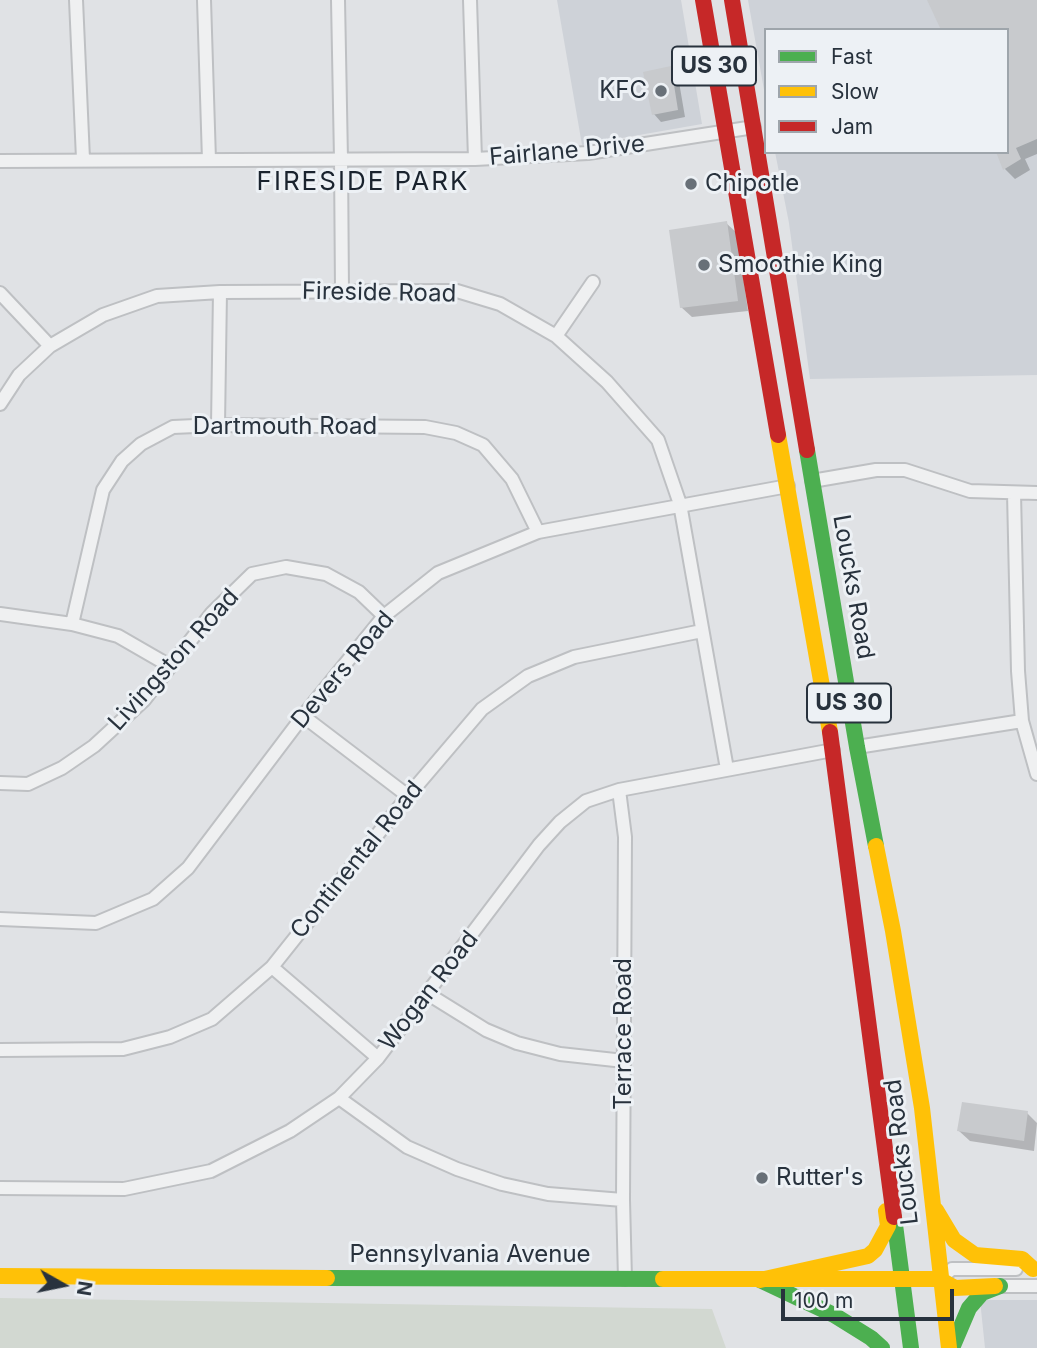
<!DOCTYPE html>
<style>
body{margin:0}
#map{position:relative;width:1037px;height:1348px;overflow:hidden;background:#e0e2e5;font-family:Inter,sans-serif}
canvas{display:block}
.legend{position:absolute;left:764px;top:28px;width:245px;height:126px;box-sizing:border-box;background:#edf1f5;border:2px solid #9ea5ab;margin:0;padding:9px 12px;list-style:none;font-size:21px;color:#28323d}
.legend li{display:flex;align-items:center;gap:14px;height:35px}
.legend b{width:35px;border:2px solid #9ea5ab}
.north{position:absolute;left:28px;top:1250px;width:70px;height:70px;-webkit-text-stroke:5px #edf1f5;paint-order:stroke;rotate:99deg;font-size:19px;font-weight:700;line-height:28px;text-align:center;color:#28323d}
.north::after{content:'';display:block;margin:auto;width:24px;height:32px;background:#28323d;clip-path:polygon(50% 0,100% 100%,50% 72%,0 100%)}
.scale{position:absolute;left:781px;top:1289px;width:173px;height:32px;box-sizing:border-box;border:4px solid #28323d;border-top:0;padding-left:9px;font-size:21px;line-height:24px;white-space:nowrap;color:#28323d;-webkit-text-stroke:5px #edf1f5;paint-order:stroke}
</style>
<div id="map">
<canvas width="1037" height="1348"></canvas>
<ul class="legend">
<li><b style="height:9px;background:#4caf50"></b>Fast</li>
<li><b style="height:9px;background:#ffc107"></b>Slow</li>
<li><b style="height:9px;background:#c62828"></b>Jam</li>
</ul>
<div class="north">N</div>
<div class="scale">100 m</div>
</div>
<script>
const context = document.querySelector('canvas').getContext('2d');
context.lineJoin = 'round';
function fill(path, color) { context.fillStyle = color; context.fill(path, 'evenodd'); }
const poly = rows => new Path2D(rows.map(r => 'M' + r).join(''));
function stroke(path, color, width, dash) { context.strokeStyle = color; context.lineWidth = width; context.lineCap = dash ? 'butt' : 'round'; context.setLineDash(dash || []); context.stroke(path); }
function label(font, color, halo, rows, align = 'center') {
  context.font = font + ' Inter,sans-serif'; context.lineWidth = 6; context.setLineDash([]); context.textBaseline = 'middle'; context.strokeStyle = halo; context.fillStyle = color; for (const [text, x, y, turn = 0] of rows) {
    context.save(); context.translate(x, y); context.rotate((+turn || 0) * Math.PI / 180); context.textAlign = isNaN(turn) ? turn : align; if (halo) context.strokeText(text, 0, 0); context.fillText(text, 0, 0); context.restore();
  }
}
const built = poly([
 [557,0,681,0,702,124,582,145],
 [748,0,1037,0,1037,375,810,379,789,223,775,152,1007,152,1007,30,766,30,766,101],
 [980,1300,1037,1300,1037,1348,985,1348]
]);
const green = poly([
 [0,1298,712,1309,726,1348,0,1348]
]);
const shadow = poly([
 [929,0,1037,0,1037,154,1025,159,1030,170,1015,179,1005,169,1007,152,1007,30],
 [671,68,678,76,685,117,661,122,654,114],
 [726,223,737,233,748,311,692,317,681,307],
 [1027,1113,1037,1123,1034,1151,970,1141,959,1131]
]);
const building = poly([
 [927,0,1037,0,1037,139,1016,148,1021,159,1003,170,996,152,1007,152,1007,30,941,30],
 [671,66,678,110,652,115,643,72],
 [727,221,738,301,680,308,669,230],
 [962,1102,1028,1111,1024,1141,957,1131]
]);
const street = poly([
 [76,0,83,159],
 [204,0,209,160],
 [338,0,341,159,342,292],
 [470,0,475,159],
 [0,161,475,159,588,153,754,127],
 [0,293,50,346],
 [556,336,593,282],
 [0,404,19,375,50,346,103,315,157,296,220,292,457,291,500,304,556,336,607,382,658,440,680,504,727,769],
 [218,425,220,292],
 [812,481,876,470,905,470,970,491,1037,493],
 [1014,493,1018,671,1022,721,1037,774],
 [0,614,72,624,118,636,170,666],
 [72,624,103,490,122,461,141,444,173,427,218,425,425,427,456,433,483,445,512,479,538,532],
 [303,716,408,796],
 [857,747,1022,721],
 [0,783,28,784,62,768,94,746,144,700,212,613,252,574,286,567,326,574,359,592,384,616],
 [619,790,625,837,623,1200,625,1279],
 [0,919,96,923,153,899,188,868,303,716,384,616,438,573,538,532,788,486],
 [272,967,378,1058],
 [428,994,486,1030,517,1043,560,1054,624,1061],
 [0,1050,123,1049,170,1037,212,1019,272,967,408,796,482,709,528,676,574,657,702,631],
 [339,1098,407,1147,457,1169,502,1184,548,1194,623,1200],
 [0,1188,124,1189,211,1171,290,1131,339,1098,378,1058,539,845,560,822,586,801,619,790,833,750],
 [940,1279,952,1269,1016,1269],
 [1000,1286,1037,1286]
]);
const fast = poly([
 [807,450,857,747,876,846],
 [894,1217,911,1348],
 [327,1278,663,1279],
 [760,1280,834,1315,871,1338,882,1348],
 [952,1348,969,1308,982,1293,1000,1286]
]);
const slow = poly([
 [778,435,830,732],
 [876,846,893,931,922,1108,949,1348],
 [936,1210,954,1240,975,1255,1022,1259,1033,1269],
 [0,1276,327,1278],
 [663,1279,939,1279,955,1288,995,1286],
 [760,1280,868,1256,875,1250,888,1226,886,1211]
]);
const jam = poly([
 [703,0,778,435],
 [732,0,807,450],
 [830,732,894,1217]
]);
const markers = [
 [661,91,7,"#687078"],
 [691,184,7,"#687078"],
 [704,265,7,"#687078"],
 [762,1178,7,"#687078"]
];
const shields = [
 [714,66,84],
 [849,703,84]
];
const shieldNames = [
 ["US 30",714,66],
 ["US 30",849,703]
];
const poiNames = [
 ["KFC",647,91,"right"],
 ["Chipotle",705,184],
 ["Smoothie King",718,265],
 ["Rutter's",776,1178]
];
const streetNames = [
 ["Fairlane Drive",567,151,-5],
 ["Fireside Road",379,293,1],
 ["Dartmouth Road",285,427],
 ["Loucks Road",853,587,80],
 ["Livingston Road",174,660,-48],
 ["Devers Road",343,670,-50],
 ["Continental Road",357,860,-51],
 ["Wogan Road",429,991,-52],
 ["Terrace Road",624,1034,-90],
 ["Loucks Road",902,1152,-97],
 ["Pennsylvania Avenue",470,1255]
];
const neighbourhoodNames = [
 ["FIRESIDE PARK",363,182]
];
fill(built, '#ced2d8');
fill(green, '#d2d8d1');
fill(shadow, '#0003');
fill(building, '#c8cacd');
stroke(street, '#bec0c3', 16);
stroke(street, '#eff0f1', 12);
stroke(fast, '#4caf50', 16);
stroke(slow, '#ffc107', 16);
stroke(jam, '#c62828', 16);
for (const [x, y, r, color] of markers) { const dot = new Path2D(); dot.arc(x, y, r, 0, 2 * Math.PI); context.fillStyle = color; context.fill(dot); stroke(dot, '#edf1f5', 2.5); }
for (const [x, y, w] of shields) { const box = new Path2D(); box.roundRect(x - w / 2, y - 19.5, w, 39, 5); context.fillStyle = '#edf1f5'; context.fill(box); stroke(box, '#28323d', 2); }
label('bold 23px', '#28323d', null, shieldNames);
label('24px', '#28323d', '#edf1f5', poiNames, 'left');
label('24px', '#28323d', '#edf1f5', streetNames);
context.letterSpacing = '2px';
label('26px', '#1a232e', '#edf1f5', neighbourhoodNames);
context.letterSpacing = '0px';
</script>
